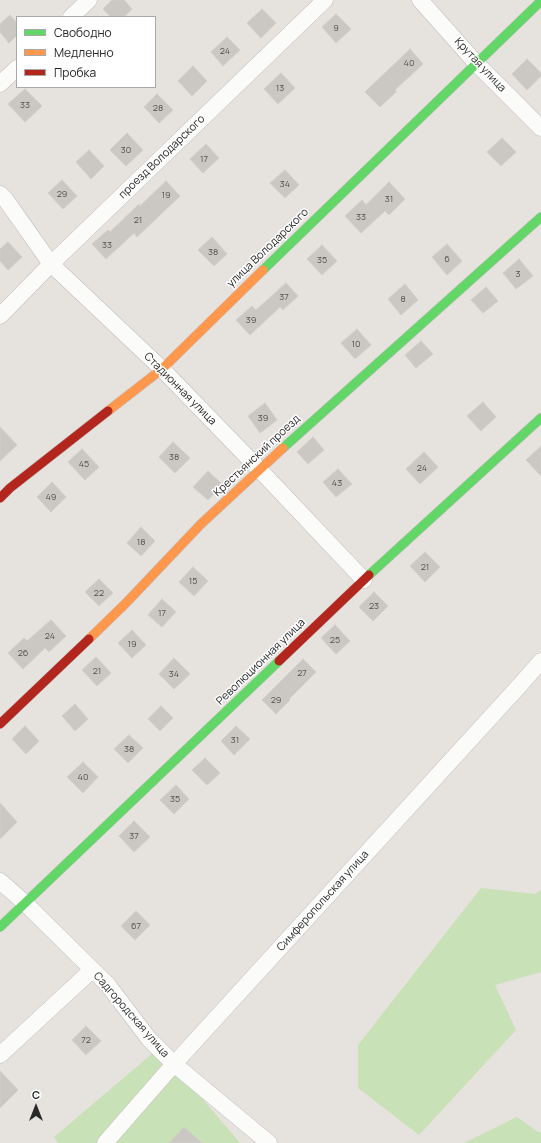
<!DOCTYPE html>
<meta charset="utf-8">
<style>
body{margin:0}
#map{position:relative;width:541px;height:1143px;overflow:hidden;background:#e6e2dd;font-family:Manrope,sans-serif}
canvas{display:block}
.legend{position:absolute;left:16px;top:16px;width:140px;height:72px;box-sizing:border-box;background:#fff;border:1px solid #a9a9a9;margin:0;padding:5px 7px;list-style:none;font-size:12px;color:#282828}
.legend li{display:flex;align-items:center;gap:8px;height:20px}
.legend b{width:20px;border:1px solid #a9a9a9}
.north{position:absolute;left:16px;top:1087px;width:40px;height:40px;-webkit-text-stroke:3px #fff;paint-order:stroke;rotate:0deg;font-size:11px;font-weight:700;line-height:16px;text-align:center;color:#282828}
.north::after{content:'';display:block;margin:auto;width:14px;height:18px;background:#282828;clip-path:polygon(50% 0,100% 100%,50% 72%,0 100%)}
</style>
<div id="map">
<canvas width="541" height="1143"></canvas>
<ul class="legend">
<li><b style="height:5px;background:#63d668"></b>Свободно</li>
<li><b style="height:5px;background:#ff974d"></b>Медленно</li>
<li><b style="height:5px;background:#b3261e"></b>Пробка</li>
</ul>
<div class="north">С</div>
</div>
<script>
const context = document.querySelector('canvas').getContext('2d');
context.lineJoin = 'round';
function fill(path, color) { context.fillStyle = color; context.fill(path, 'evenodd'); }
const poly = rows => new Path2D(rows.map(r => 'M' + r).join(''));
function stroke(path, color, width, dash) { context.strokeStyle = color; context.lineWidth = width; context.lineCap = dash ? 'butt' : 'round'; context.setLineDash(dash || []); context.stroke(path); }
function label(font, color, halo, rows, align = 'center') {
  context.font = font + ' Manrope,sans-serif'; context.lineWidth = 3; context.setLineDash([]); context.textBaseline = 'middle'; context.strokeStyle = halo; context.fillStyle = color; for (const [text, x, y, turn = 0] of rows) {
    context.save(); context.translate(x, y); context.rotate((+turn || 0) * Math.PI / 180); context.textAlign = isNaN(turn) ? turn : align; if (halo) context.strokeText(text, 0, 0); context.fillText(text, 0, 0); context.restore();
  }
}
const green = poly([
 [481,888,535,894,541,890,541,972,495,985,516,1030,419,1135,358,1088,358,1045],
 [159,1048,240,1143,58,1143,54,1137],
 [517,1117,538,1132,541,1132,541,1143,464,1143]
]);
const building = poly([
 [112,0,124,0,132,9,124,17,111,17,103,9,112,0],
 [262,9,276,23,261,38,247,23,262,9],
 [336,14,351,29,336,43,322,27,336,14],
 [10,15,17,23,17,35,9,43,0,32,0,24,10,15],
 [227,37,240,50,223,66,211,52,227,37],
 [410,49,423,64,395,90,396,92,380,107,365,92,410,49],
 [527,59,541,73,541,76,527,90,512,74,527,59],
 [193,66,207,81,192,96,178,81,193,66],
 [281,73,295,88,278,104,264,89,281,73],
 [25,89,42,106,25,122,8,104,25,89],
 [157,94,173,110,159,123,144,107,157,94],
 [127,133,143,150,126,166,110,150,127,133],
 [502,138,516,152,501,166,487,152,502,138],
 [206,144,219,158,203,173,190,159,206,144],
 [89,150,104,166,91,179,76,162,89,150],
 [285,170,299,185,285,198,270,183,285,170],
 [62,180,77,196,63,209,48,193,62,180],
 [166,181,180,196,137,237,134,233,106,259,92,244,108,230,110,232,139,204,140,206,166,181],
 [389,182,405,199,389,215,385,211,361,233,345,216,362,200,366,205,389,182],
 [212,237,227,254,214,266,198,250,212,237],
 [8,242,22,257,8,270,0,261,0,249,8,242],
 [447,244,462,261,447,275,432,257,447,244],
 [322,245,337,261,322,275,307,259,322,245],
 [519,259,533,276,516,289,503,273,519,259],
 [286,283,298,296,283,310,280,307,250,335,236,320,252,306,256,310,286,283],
 [405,284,418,300,401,315,388,299,405,284],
 [486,287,498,301,483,313,471,300,486,287],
 [357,329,371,345,355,359,341,343,357,329],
 [421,341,433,354,416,368,405,355,421,341],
 [483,402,496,417,481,431,467,416,483,402],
 [265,403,277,420,260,433,248,416,265,403],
 [0,427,17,445,0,461,0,427],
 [313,437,324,450,308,464,297,452,313,437],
 [173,442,190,458,175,473,159,457,173,442],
 [541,446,541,476,526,460,541,446],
 [82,449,99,467,85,480,68,462,82,449],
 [424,452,438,467,420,484,406,469,424,452],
 [338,469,352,484,336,497,323,482,338,469],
 [208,471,222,484,208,500,193,487,208,471],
 [52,482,66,497,51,512,37,497,52,482],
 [141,527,155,541,141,556,127,543,141,527],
 [425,552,440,567,425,582,410,566,425,552],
 [193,567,208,581,194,596,179,582,193,567],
 [99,579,113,593,99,606,85,592,99,579],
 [374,592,388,606,373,621,359,607,374,592],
 [162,599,176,612,162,627,148,615,162,599],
 [51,620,66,636,49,652,45,648,23,669,8,653,24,638,27,641,51,620],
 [335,625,350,641,336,654,321,638,335,625],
 [132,630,146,645,132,658,118,643,132,630],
 [96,657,111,673,97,686,82,670,96,657],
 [174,658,190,674,174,689,159,674,174,658],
 [303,659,316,672,289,699,290,700,276,714,262,700,303,659],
 [75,704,88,719,75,731,62,716,75,704],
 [161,706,173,718,160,731,148,719,161,706],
 [25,726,39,741,26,754,12,739,25,726],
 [236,726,250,739,234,755,221,741,236,726],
 [129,735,143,748,128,763,114,749,129,735],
 [205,758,220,773,207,785,192,770,205,758],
 [83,762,98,777,83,793,67,777,83,762],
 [176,785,189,799,174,814,160,800,176,785],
 [0,803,17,822,0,839,0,803],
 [134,821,150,837,134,852,119,836,134,821],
 [136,911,150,925,135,940,121,926,136,911],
 [86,1026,101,1041,86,1055,72,1040,86,1026],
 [0,1071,18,1090,0,1108,0,1071],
 [184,1127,202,1143,169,1143,184,1127]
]);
const street = poly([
 [420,0,476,63,541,128],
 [71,17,89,0],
 [0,84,17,68],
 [0,194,6,200,51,264,162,369,259,469,364,580],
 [0,316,51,264,325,0],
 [0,881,25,903,108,985,149,1039,174,1064,269,1143],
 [0,1055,92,970],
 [105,1143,174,1064,520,685,541,661]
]);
const fast = poly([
 [263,270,541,1],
 [283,448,541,217],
 [369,575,541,418],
 [0,927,279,661]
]);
const slow = poly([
 [108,411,162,369,263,270],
 [89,639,126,603,201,524,283,448]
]);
const jam = poly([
 [0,498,10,488,108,411],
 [279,661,369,575],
 [0,724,89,639]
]);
const numberNames = [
 ["9",336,28],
 ["24",225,51],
 ["40",409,63],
 ["13",280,88],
 ["33",25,105],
 ["28",158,108],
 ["30",126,150],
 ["17",204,159],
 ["34",285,184],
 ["29",62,194],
 ["19",166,195],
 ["31",389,199],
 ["33",361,217],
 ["21",138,220],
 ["33",107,245],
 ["38",213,252],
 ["6",447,259],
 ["35",322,260],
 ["3",518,274],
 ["37",284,297],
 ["8",403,299],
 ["39",251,320],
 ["10",356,344],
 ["39",263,418],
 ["38",174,457],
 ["45",84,464],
 ["24",422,468],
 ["43",337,483],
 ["49",51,497],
 ["18",141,542],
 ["21",425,567],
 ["15",193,581],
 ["22",99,593],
 ["23",374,606],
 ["17",162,613],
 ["24",50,636],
 ["25",335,640],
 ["19",132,644],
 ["26",23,653],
 ["21",97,671],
 ["27",302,673],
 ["34",174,674],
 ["29",276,700],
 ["31",235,740],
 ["38",129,749],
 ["40",83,777],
 ["35",175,799],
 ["37",134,836],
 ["67",136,926],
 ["72",86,1040]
];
const streetNames = [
 ["Крутая улица",480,65,47],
 ["проезд Володарского",162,157,-44],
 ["улица Володарского",268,248,-44],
 ["Стадионная улица",180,389,45],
 ["Крестьянский проезд",257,456,-43],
 ["Революционная улица",261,662,-44],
 ["Симферопольская улица",323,901,-48],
 ["Садгородская улица",131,1015,49]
];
fill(green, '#c8e1b6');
fill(building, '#cbc8c4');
stroke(building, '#d1cec9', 1);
stroke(street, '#c0bebf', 17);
stroke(fast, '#c0bebf', 10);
stroke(slow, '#c0bebf', 10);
stroke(jam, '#c0bebf', 10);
stroke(street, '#fbfbfa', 16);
stroke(fast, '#63d668', 9);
stroke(slow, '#ff974d', 9);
stroke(jam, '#b3261e', 9);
label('9px', '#525251', null, numberNames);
label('11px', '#282828', '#fff', streetNames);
</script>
